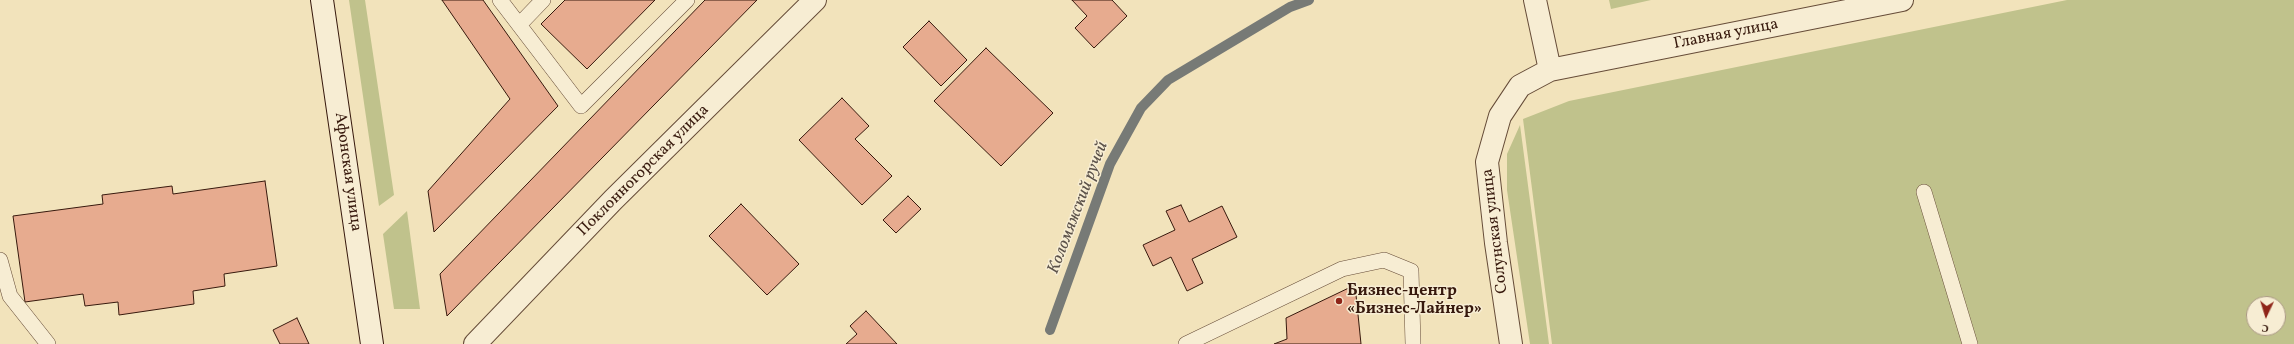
<!DOCTYPE html>
<meta charset="utf-8">
<style>
body{margin:0}
#map{position:relative;width:2294px;height:344px;overflow:hidden;background:#f2e3bb;font-family:Vollkorn,serif}
canvas{display:block}
.north{position:absolute;left:2246px;top:296px;width:40px;height:40px;box-sizing:border-box;background:#f7edd3;border:1px solid #aa9884;border-radius:50%;rotate:184deg;font-size:11px;font-weight:700;line-height:16px;text-align:center;color:#37190d}
.north::after{content:'';display:block;margin:auto;width:14px;height:18px;background:#8f2418;clip-path:polygon(50% 0,100% 100%,50% 72%,0 100%)}
</style>
<div id="map">
<canvas width="2294" height="344"></canvas>
<div class="north">С</div>
</div>
<script>
const context = document.querySelector('canvas').getContext('2d');
context.lineJoin = 'round';
function fill(path, color) { context.fillStyle = color; context.fill(path, 'evenodd'); }
const poly = rows => new Path2D(rows.map(r => 'M' + r).join(''));
function stroke(path, color, width, dash) { context.strokeStyle = color; context.lineWidth = width; context.lineCap = dash ? 'butt' : 'round'; context.setLineDash(dash || []); context.stroke(path); }
function label(font, color, halo, rows, align = 'center') {
  context.font = font + ' Vollkorn,serif'; context.lineWidth = 3; context.setLineDash([]); context.textBaseline = 'middle'; context.strokeStyle = halo; context.fillStyle = color; for (const [text, x, y, turn = 0] of rows) {
    context.save(); context.translate(x, y); context.rotate((+turn || 0) * Math.PI / 180); context.textAlign = isNaN(turn) ? turn : align; if (halo) context.strokeText(text, 0, 0); context.fillText(text, 0, 0); context.restore();
  }
}
const green = poly([
 [349,0,365,0,394,195,379,206],
 [1609,0,1651,0,1611,9],
 [2067,0,2294,0,2294,344,1552,344,1523,119,1569,101],
 [2254,304,2278,304,2278,328,2254,328],
 [1520,125,1549,344,1530,344,1507,190,1507,154],
 [407,211,420,309,394,309,383,234]
]);
const stream = poly([
 [1050,330,1110,164,1141,108,1168,80,1290,7,1309,0]
]);
const building = poly([
 [442,0,483,0,558,106,434,232,428,191,510,99,442,0],
 [565,0,655,0,587,69,541,24,565,0],
 [705,0,757,0,447,316,440,274,705,0],
 [1072,0,1112,0,1127,16,1094,48,1075,28,1087,16,1072,0],
 [929,21,967,60,941,86,903,47,929,21],
 [986,48,1053,113,1001,166,934,101,986,48],
 [842,98,869,126,855,139,892,176,862,205,799,140,842,98],
 [265,181,277,266,224,274,225,286,193,291,194,304,119,315,118,302,85,306,83,294,25,302,13,216,103,204,102,195,172,186,173,194,265,181],
 [908,196,921,209,896,233,883,220,908,196],
 [741,204,799,264,767,295,709,236,741,204],
 [1181,205,1189,222,1222,206,1237,237,1192,259,1203,283,1187,291,1171,257,1153,266,1143,245,1175,230,1166,211,1181,205],
 [1355,285,1361,344,1274,344,1287,339,1286,318,1355,285],
 [866,311,897,344,846,344,857,334,850,326,866,311],
 [297,318,309,344,280,344,273,330,297,318]
]);
const lane = poly([
 [500,0,581,106,687,0],
 [519,25,543,0],
 [1924,192,1970,344],
 [0,260,10,296,48,344],
 [1186,344,1342,269,1384,260,1411,271,1413,344]
]);
const street = poly([
 [1535,0,1550,70],
 [475,344,613,200,815,0],
 [1511,344,1496,243,1487,162,1500,116,1520,86,1550,70,1902,0]
]);
const secondary = poly([
 [322,0,372,344]
]);
const markers = [
 [1339,301,4,"#8f2418"]
];
const streetNames = [
 ["Главная улица",1726,35,-11],
 ["Поклонногорская улица",644,171,-45],
 ["Афонская улица",347,172,82],
 ["Солунская улица",1496,231,-97]
];
const poiNames = [
 ["Бизнес-центр",1347,292],
 ["«Бизнес-Лайнер»",1347,310]
];
const waterNames = [
 ["Коломяжский ручей",1079,208,-69]
];
fill(green, '#c0c28c');
stroke(stream, '#777a76', 10);
fill(building, '#e7ab8f');
stroke(building, '#37190d', 1);
stroke(lane, '#664c38', 16);
stroke(street, '#664c38', 24);
stroke(secondary, '#37190d', 24);
stroke(lane, '#f7edd3', 15);
stroke(street, '#f7edd3', 22);
stroke(secondary, '#f7edd3', 22);
for (const [x, y, r, color] of markers) { const dot = new Path2D(); dot.arc(x, y, r, 0, 2 * Math.PI); context.fillStyle = color; context.fill(dot); stroke(dot, '#f7edd3', 1.5); }
label('16px', '#37190d', '#f7edd3', streetNames);
label('bold 16px', '#37190d', '#f7edd3', poiNames, 'left');
label('italic 17px', '#5c524a', '#f7edd3', waterNames);
</script>
